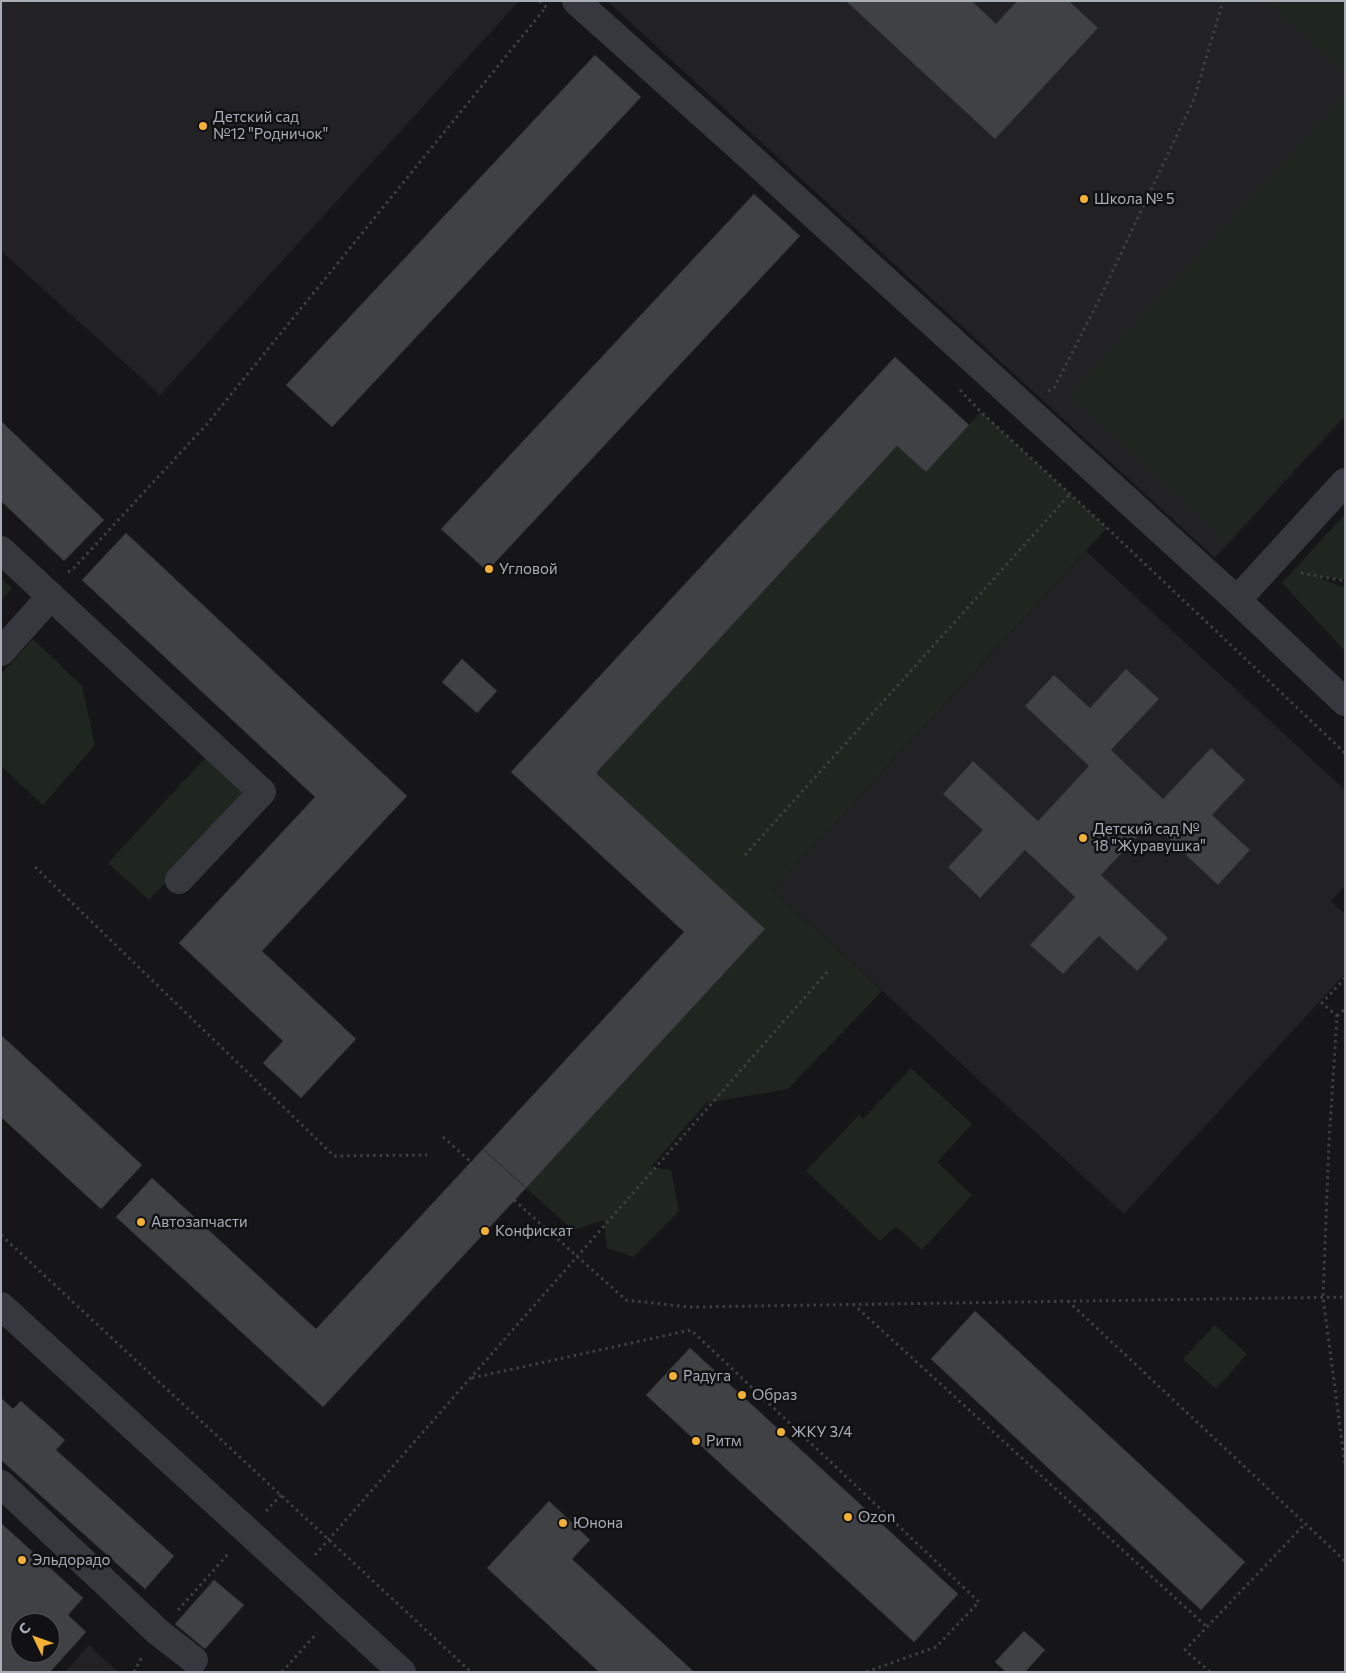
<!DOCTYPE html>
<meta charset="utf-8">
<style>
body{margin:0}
#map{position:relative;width:1346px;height:1673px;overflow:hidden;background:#161618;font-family:Commissioner,sans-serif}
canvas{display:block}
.frame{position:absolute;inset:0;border:2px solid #a8adb8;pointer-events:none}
.north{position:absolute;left:10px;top:1613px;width:50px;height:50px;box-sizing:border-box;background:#111113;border:1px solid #4d4f55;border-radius:50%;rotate:312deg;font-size:14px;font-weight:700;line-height:20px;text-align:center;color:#a8adb8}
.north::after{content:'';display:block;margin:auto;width:18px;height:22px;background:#f2b134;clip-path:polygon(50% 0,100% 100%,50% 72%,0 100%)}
</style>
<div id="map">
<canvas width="1346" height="1673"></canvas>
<div class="frame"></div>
<div class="north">С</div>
</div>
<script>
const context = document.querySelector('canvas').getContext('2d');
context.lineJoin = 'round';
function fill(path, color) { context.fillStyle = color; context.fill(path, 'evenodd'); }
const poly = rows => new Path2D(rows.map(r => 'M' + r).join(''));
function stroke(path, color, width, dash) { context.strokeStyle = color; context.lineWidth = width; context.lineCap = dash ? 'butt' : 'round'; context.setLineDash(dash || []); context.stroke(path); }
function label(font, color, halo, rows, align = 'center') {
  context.font = font + ' Commissioner,sans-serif'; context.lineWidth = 5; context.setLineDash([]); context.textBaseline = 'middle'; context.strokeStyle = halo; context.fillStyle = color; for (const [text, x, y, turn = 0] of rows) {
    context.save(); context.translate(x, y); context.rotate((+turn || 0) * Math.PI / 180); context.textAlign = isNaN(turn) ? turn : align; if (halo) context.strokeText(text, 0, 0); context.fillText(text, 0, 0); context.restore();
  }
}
const built = poly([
 [1,1,519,1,160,395,1,251],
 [607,1,1345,1,1345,416,1215,558],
 [1086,551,1345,790,1345,886,1331,901,1345,914,1345,974,1124,1214,773,890],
 [89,1645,118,1672,65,1672]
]);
const green = poly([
 [1267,1,1345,1,1345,73],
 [1345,96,1345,413,1227,541,1069,395],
 [981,412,1107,528,773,890,882,991,788,1089,706,1103,651,1167,671,1170,679,1211,633,1257,607,1248,604,1220,573,1230,526,1188,765,929,596,773,897,446,926,472],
 [1345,514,1345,580,1318,577,1345,588,1345,651,1282,583],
 [1,578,12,588,1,600],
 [33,639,82,686,95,745,43,805,1,766,1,674],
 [206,757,247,794,149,900,108,863],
 [911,1068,972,1124,937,1162,972,1195,922,1250,896,1226,880,1241,806,1171,859,1115,863,1119],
 [1215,1325,1247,1354,1216,1389,1183,1359]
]);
const building = poly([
 [846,1,972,1,996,24,1017,1,1069,1,1098,28,995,139,846,1],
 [595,55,641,97,332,427,286,385,595,55],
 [754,194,800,236,487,571,441,529,754,194],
 [895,357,969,425,926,472,897,446,596,773,765,929,526,1188,483,1149,684,932,511,772,895,357],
 [1,421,104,520,64,561,1,501,1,421],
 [126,533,407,796,262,951,356,1039,301,1098,263,1063,283,1041,179,943,315,797,82,580,126,533],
 [462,659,497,691,477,713,442,682,462,659],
 [1126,669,1159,699,1111,750,1163,799,1211,748,1245,780,1212,815,1250,850,1218,885,1151,822,1101,875,1168,938,1137,971,1099,936,1063,974,1030,945,1075,897,1025,850,980,898,948,867,983,830,943,794,973,761,1038,821,1089,766,1025,706,1054,675,1090,708,1126,669],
 [1,1035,142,1165,101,1209,1,1117,1,1035],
 [483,1149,526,1188,323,1407,116,1217,152,1178,316,1329,483,1149],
 [975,1311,1245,1562,1201,1610,931,1359,975,1311],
 [690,1348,958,1594,914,1642,646,1395,690,1348],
 [1,1398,13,1409,21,1401,65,1440,56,1450,174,1556,145,1589,1,1460,1,1398],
 [549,1501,590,1540,572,1559,694,1672,599,1672,487,1568,549,1501],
 [1,1523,83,1598,68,1615,86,1632,50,1672,1,1672,1,1523],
 [20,1623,50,1623,50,1653,20,1653,20,1623],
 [214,1580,244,1605,205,1649,175,1624,214,1580],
 [1024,1631,1045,1650,1025,1672,1006,1672,995,1662,1024,1631]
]);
const path = poly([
 [540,1,547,8],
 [960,390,981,412,1107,528,1345,753],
 [1048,391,1054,388,1098,302,1194,99,1223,1],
 [68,572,73,569,207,424,546,7],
 [1301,573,1345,581],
 [745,855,1071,493],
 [35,867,334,1156,427,1155],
 [1345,978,1322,1003,1337,1016,1329,1142,1323,1297,1345,1465],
 [1337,1016,1345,1009],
 [443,1137,471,1162],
 [514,1200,626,1300,689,1307,1345,1297],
 [1,1235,471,1672],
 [1068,1301,1345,1561],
 [853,1304,1207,1627],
 [472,1378,691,1330,979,1602,936,1647,866,1672],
 [266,1511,281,1495],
 [315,1555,828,971],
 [178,1610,229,1553],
 [134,1672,142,1657],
 [282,1672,317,1633],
 [1210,1672,1185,1650,1305,1524]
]);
const minor = poly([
 [576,1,738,146,1237,600,1345,702],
 [1,550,262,792,179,880],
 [1237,600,1345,482],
 [1,652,51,596],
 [1,1306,402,1672],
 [1,1484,158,1632,194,1660]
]);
const markers = [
 [203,126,5,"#f2b134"],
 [1084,199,5,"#f2b134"],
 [489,569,5,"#f2b134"],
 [1083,838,5,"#f2b134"],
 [141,1222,5,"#f2b134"],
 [485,1231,5,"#f2b134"],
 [673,1376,5,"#f2b134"],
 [742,1395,5,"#f2b134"],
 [781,1432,5,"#f2b134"],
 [696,1441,5,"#f2b134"],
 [848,1517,5,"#f2b134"],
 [563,1523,5,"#f2b134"],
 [22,1560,5,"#f2b134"]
];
const poiNames = [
 ["Детский сад",213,117],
 ["№12 \"Родничок\"",213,134],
 ["Школа № 5",1094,199],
 ["Угловой",499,569],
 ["Детский сад №",1093,829],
 ["18 \"Журавушка\"",1093,846],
 ["Автозапчасти",151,1222],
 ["Конфискат",495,1231],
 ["Радуга",683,1376],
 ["Образ",752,1395],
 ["ЖКУ 3/4",791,1432],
 ["Ритм",706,1441],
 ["Ozon",858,1517],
 ["Юнона",573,1523],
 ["Эльдорадо",32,1560]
];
fill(built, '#222225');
fill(green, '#1e261f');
fill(building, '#404145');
stroke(building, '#303034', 1);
stroke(path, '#3d3f44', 3, [2.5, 4]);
stroke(minor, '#37383d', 28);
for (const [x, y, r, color] of markers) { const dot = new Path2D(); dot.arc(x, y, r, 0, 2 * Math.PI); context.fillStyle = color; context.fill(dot); stroke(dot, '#111113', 2); }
label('15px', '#a8adb8', '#111113', poiNames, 'left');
</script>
